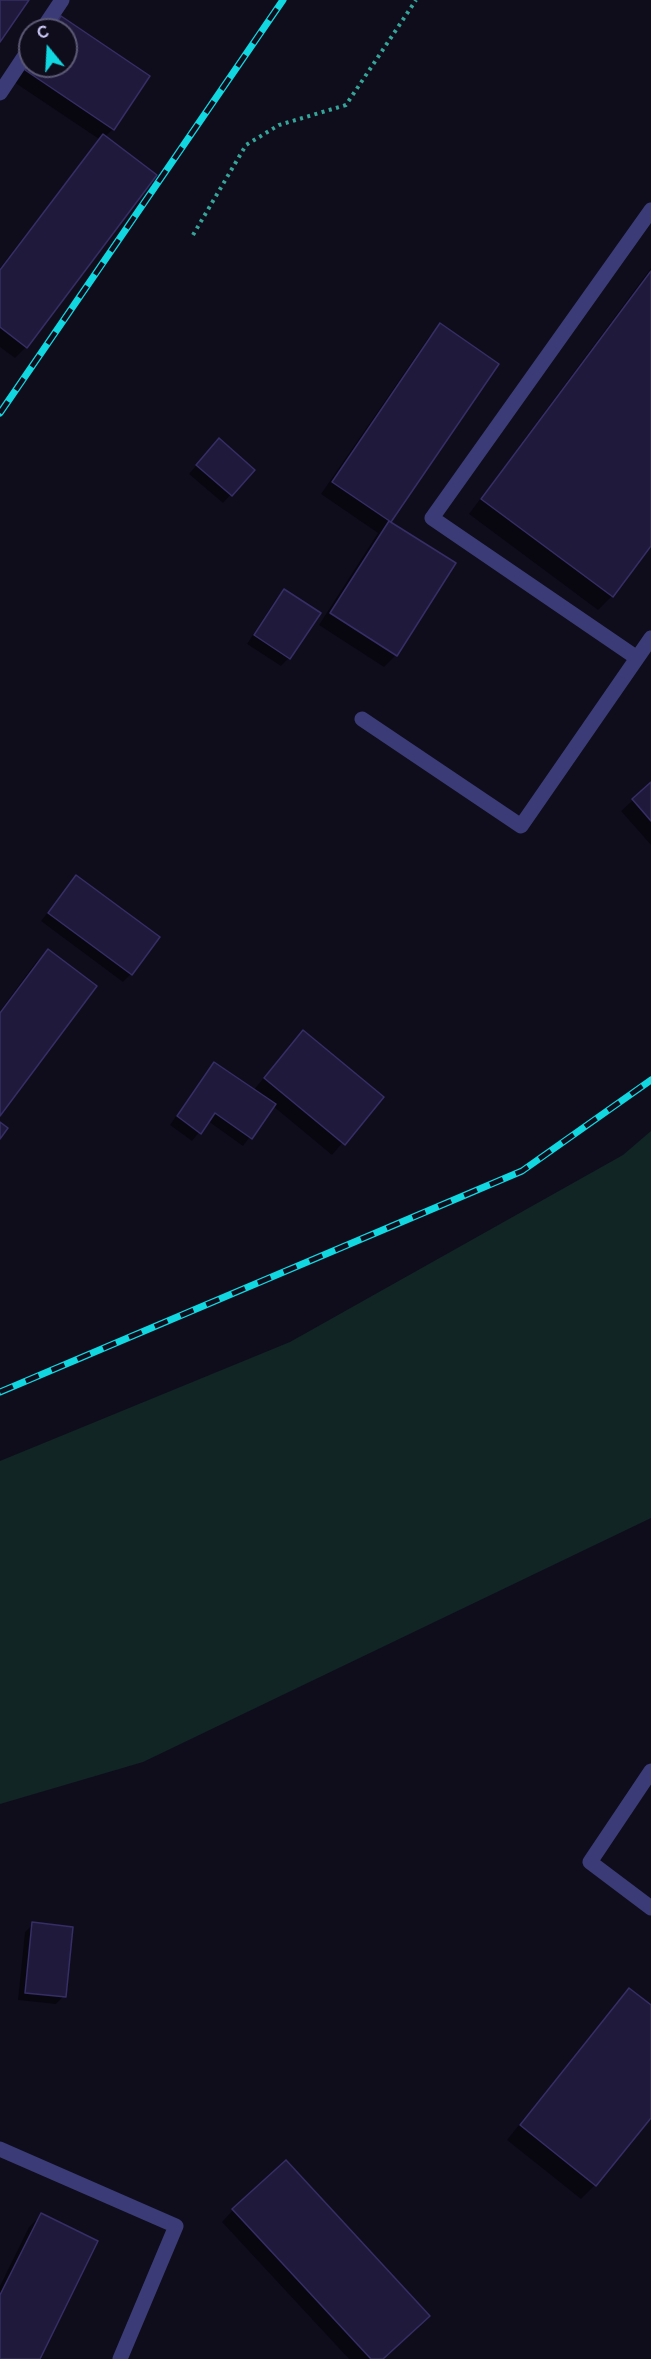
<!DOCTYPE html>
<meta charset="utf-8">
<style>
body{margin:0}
#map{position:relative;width:651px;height:2359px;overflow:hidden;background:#0f0d1c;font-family:Raleway,sans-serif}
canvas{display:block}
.north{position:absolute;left:18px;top:18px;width:60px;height:60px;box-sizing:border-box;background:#0f0d1c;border:2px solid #5c5975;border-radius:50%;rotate:342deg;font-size:16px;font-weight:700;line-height:24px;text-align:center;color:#cfccfb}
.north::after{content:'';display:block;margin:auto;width:21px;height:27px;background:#11d7e1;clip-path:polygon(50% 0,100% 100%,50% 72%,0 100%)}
</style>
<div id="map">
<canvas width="651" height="2359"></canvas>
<div class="north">С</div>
</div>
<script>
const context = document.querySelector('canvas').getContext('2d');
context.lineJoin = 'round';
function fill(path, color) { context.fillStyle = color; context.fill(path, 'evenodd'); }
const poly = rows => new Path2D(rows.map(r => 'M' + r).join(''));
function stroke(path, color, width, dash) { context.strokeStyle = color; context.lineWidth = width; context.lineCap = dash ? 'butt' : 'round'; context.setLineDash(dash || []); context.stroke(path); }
const green = poly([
 [651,1131,651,1518,143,1762,0,1804,0,1461,290,1342,623,1155]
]);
const shadow = poly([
 [61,18,148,77,113,129,105,137,26,347,15,358,0,347,0,268,99,139,14,82,30,59,30,66,66,66,66,30,50,30],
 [651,268,651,543,612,596,598,610,469,514],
 [440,325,497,364,389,522,396,655,384,667,319,625,378,533,321,494,429,337],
 [211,448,253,470,223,503,189,474],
 [284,591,289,658,281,666,247,644,276,599],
 [651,784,651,845,621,811],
 [76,877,131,974,123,982,41,921],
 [48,951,0,1113,0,1011,36,962],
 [292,1043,382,1097,332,1155,273,1106,243,1146,208,1121,192,1141,170,1125,206,1072,214,1064,253,1091],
 [33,1924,64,1996,56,2004,18,2000,25,1932],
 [629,1990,651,2007,651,2116,595,2185,581,2199,507,2140,616,2003],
 [233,2210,382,2359,349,2359,222,2222],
 [41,2215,38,2359,0,2359,0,2286,29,2227]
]);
const building = poly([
 [0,0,29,0,0,42,0,0],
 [61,16,150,76,114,130,25,70,30,62,30,66,66,66,66,30,52,30,61,16],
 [103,134,157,175,27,348,0,327,0,270,103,134],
 [651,271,651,546,613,597,481,499,651,271],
 [440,323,499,364,391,522,332,482,440,323],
 [219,438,255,470,232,496,196,465,219,438],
 [389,521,456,563,397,656,330,613,389,521],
 [284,589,321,613,290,659,254,635,284,589],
 [651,782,651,821,632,799,651,782],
 [76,875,160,937,132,975,48,913,76,875],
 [48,949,97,986,0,1116,0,1013,48,949],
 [303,1030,384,1097,345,1145,264,1078,303,1030],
 [214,1062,276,1104,252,1139,215,1113,201,1134,177,1116,214,1062],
 [0,1122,8,1128,0,1139,0,1122],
 [32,1922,73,1927,66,1997,25,1993,32,1922],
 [629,1988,651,2005,651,2118,596,2186,520,2125,629,1988],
 [286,2160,430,2316,383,2359,371,2359,232,2209,286,2160],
 [41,2213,98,2241,40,2359,0,2359,0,2295,41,2213]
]);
const path = poly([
 [193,235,246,145,279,125,346,105,416,0]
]);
const service = poly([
 [42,30,62,0],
 [0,93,30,48],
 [637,658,432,518,651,210],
 [362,719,521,826,651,638],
 [651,1771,590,1862,651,1908],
 [0,2149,176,2226,120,2359]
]);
const rail = poly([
 [0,413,283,0],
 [0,1392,522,1171,651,1080]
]);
fill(green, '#102524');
fill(shadow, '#0007');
fill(building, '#1f1a3b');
stroke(building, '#362e66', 1.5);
stroke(path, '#36a599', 4, [3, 4.5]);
stroke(service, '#3b3c77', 15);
stroke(rail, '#11d7e1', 7);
stroke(rail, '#0f0d1c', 4.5, [14]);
</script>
